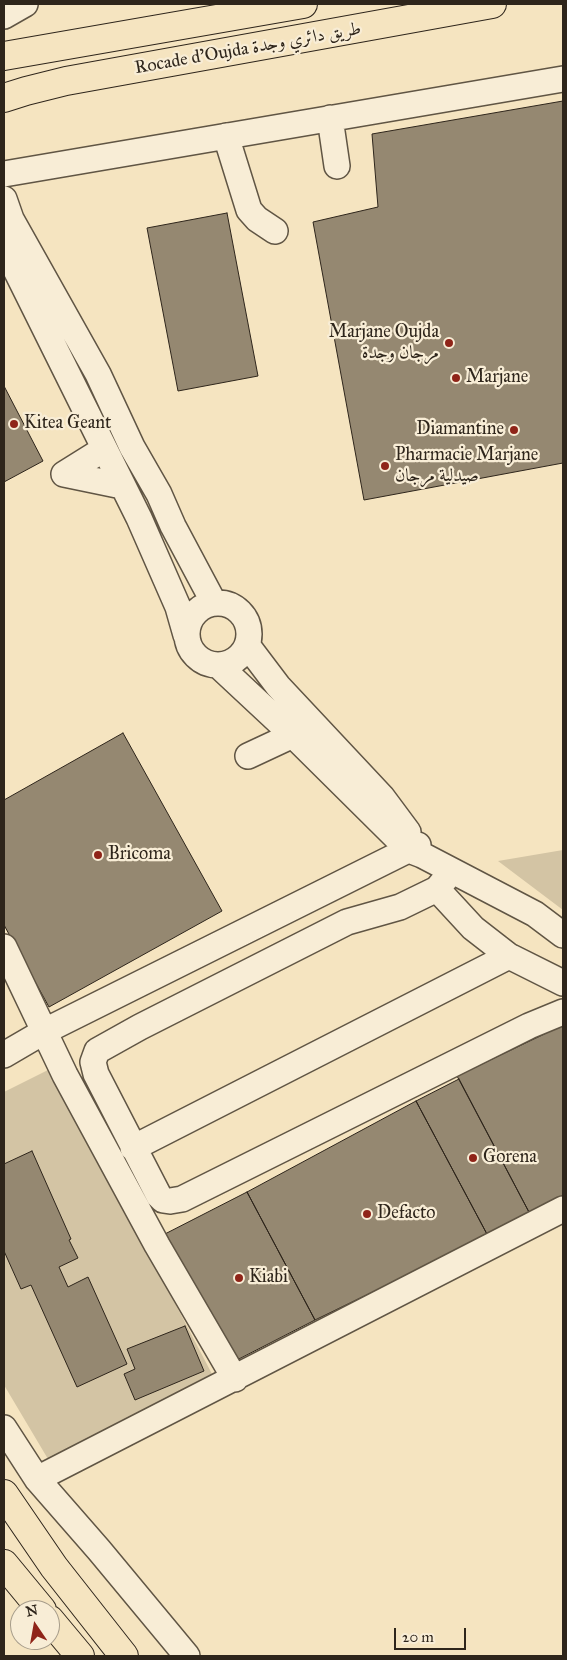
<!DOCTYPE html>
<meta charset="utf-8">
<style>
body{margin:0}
#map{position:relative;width:567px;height:1660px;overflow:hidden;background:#f5e4c0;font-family:"IM FELL Great Primer",serif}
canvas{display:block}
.frame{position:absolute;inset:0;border:5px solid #2e251b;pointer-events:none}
.north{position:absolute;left:10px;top:1600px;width:50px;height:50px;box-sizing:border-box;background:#f8edd6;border:1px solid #a79d8b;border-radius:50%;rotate:348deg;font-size:14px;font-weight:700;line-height:20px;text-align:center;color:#2e251b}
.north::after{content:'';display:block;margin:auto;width:18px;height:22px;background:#8f2418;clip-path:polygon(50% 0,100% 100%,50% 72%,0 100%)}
.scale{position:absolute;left:394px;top:1628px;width:72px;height:22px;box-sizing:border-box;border:2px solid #2e251b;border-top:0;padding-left:6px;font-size:15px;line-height:18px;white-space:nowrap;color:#2e251b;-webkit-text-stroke:4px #f8edd6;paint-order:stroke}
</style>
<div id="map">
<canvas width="567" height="1660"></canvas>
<div class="frame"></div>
<div class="north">N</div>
<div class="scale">20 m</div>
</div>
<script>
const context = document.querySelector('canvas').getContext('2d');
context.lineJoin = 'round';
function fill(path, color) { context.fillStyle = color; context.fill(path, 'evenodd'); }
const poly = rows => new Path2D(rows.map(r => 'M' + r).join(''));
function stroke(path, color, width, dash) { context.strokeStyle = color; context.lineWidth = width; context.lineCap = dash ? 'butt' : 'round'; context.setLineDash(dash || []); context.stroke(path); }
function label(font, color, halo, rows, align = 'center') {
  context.font = font + ' "IM FELL Great Primer",Amiri,serif'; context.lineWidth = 4.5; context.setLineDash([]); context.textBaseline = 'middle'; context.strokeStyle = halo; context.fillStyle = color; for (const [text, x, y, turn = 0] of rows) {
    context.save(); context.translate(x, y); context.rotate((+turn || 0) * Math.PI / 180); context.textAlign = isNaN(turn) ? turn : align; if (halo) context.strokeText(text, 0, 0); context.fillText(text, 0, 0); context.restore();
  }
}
const green = poly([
 [563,850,563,910,498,861],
 [52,1068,212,1374,48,1459,4,1385,4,1092]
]);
const building = poly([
 [563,101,563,463,364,500,313,222,378,207,372,134,563,101],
 [227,213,258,376,178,391,147,228,227,213],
 [4,386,43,461,4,482,4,386],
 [123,733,222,911,49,1007,4,925,4,800,123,733],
 [563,1025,563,1197,530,1214,457,1076,563,1025],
 [459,1079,530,1214,488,1236,416,1101,459,1079],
 [416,1101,488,1236,315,1320,247,1192,416,1101],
 [32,1151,71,1239,69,1240,78,1258,59,1267,68,1287,88,1277,127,1364,77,1387,31,1285,21,1289,4,1251,4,1164,32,1151],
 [247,1192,315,1320,235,1361,161,1236,247,1192],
 [185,1326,204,1371,135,1400,124,1374,135,1369,127,1349,185,1326]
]);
const minor = poly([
 [4,16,25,4],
 [330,118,337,166],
 [226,136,249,210,257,219,275,231],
 [4,174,563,79],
 [4,199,11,219,98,374,132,447,159,494,173,526,214,603],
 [4,246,139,518,178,607,186,635],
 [104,449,64,474,122,486],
 '187 634a31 31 0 1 1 62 0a31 31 0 1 1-62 0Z',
 [247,645,278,686,382,797,408,832],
 [218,665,293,735,409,850,422,855,535,914,563,935],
 [248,756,293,735],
 [452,871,437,889,400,907,347,922,140,1027,97,1051,93,1062,96,1074,159,1196,163,1200,170,1201,182,1199,529,1026,563,1012],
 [437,889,473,928,509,956,563,983],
 [4,947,65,1075,157,1245,235,1379],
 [4,1055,45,1031,418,845],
 [133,1148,509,956],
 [4,1428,37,1479,99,1550,187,1656],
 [37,1479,563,1209]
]);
const major = poly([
 [4,1494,54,1567,124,1656],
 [4,1564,42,1610],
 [50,1620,80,1656]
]);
const highway = poly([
 [4,56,303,4],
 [4,98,26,91,66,81,492,4]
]);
const markers = [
 [449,343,5,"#8f2418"],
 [456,378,5,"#8f2418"],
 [14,424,5,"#8f2418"],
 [514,430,5,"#8f2418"],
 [385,466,5,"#8f2418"],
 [98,855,5,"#8f2418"],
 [473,1158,5,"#8f2418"],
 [367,1214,5,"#8f2418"],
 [239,1278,5,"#8f2418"]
];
const streetNames = [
 ["Rocade d'Oujda طريق دائري وجدة",248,49,-10]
];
const poiNames = [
 ["Marjane Oujda",439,333,"right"],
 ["مرجان وجدة",439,354,"right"],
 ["Marjane",466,378],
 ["Kitea Geant",24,424],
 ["Diamantine",504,430,"right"],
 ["Pharmacie Marjane",395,456],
 ["صيدلية مرجان",395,477],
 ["Bricoma",108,855],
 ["Gorena",483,1158],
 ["Defacto",377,1214],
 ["Kiabi",249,1278]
];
fill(green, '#d3c4a4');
fill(building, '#958871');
stroke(building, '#2e251b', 1);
stroke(minor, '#605544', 28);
stroke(major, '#2e251b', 30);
stroke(highway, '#2e251b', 30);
stroke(minor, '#f8edd6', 25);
stroke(major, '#f5e4c0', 28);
stroke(highway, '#f5e4c0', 28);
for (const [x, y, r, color] of markers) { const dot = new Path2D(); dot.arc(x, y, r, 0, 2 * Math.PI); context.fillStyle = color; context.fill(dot); stroke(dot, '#f8edd6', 2); }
label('18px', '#2e251b', '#f8edd6', streetNames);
label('18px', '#2e251b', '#f8edd6', poiNames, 'left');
</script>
